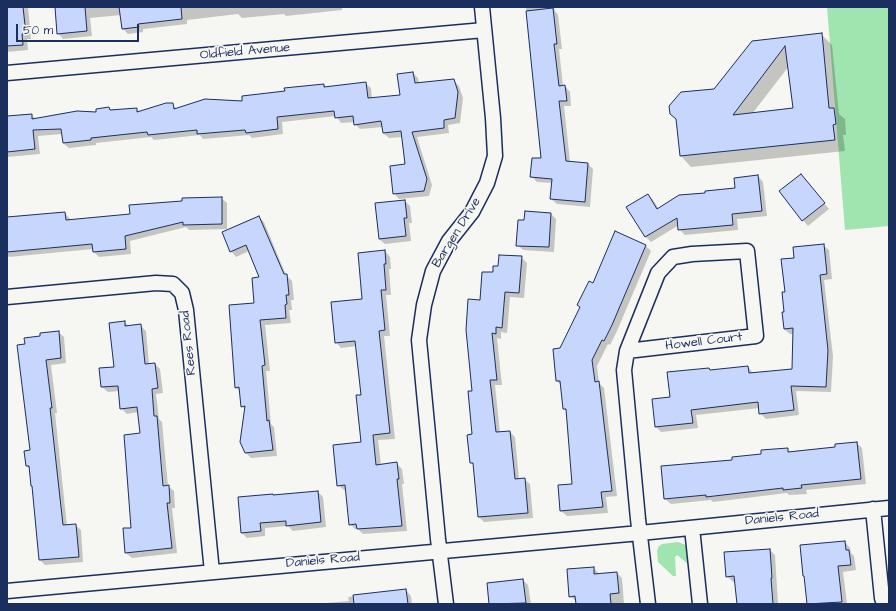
<!DOCTYPE html>
<style>
body{margin:0}
#map{position:relative;width:896px;height:611px;overflow:hidden;background:#f6f6f2;font-family:"Architects Daughter",sans-serif}
canvas{display:block}
.frame{position:absolute;inset:0;border:8px solid #1b2f5e;pointer-events:none}
.scale{position:absolute;left:16px;top:24px;width:123px;height:18px;box-sizing:border-box;border:2px solid #1b2f5e;border-top:0;padding-left:5px;font-size:12px;line-height:14px;white-space:nowrap;color:#1b2f5e;-webkit-text-stroke:3px #f6f6f2;paint-order:stroke}
</style>
<div id="map">
<canvas width="896" height="611"></canvas>
<div class="frame"></div>
<div class="scale">50 m</div>
</div>
<script>
const context = document.querySelector('canvas').getContext('2d');
context.lineJoin = 'round';
function fill(path, color) { context.fillStyle = color; context.fill(path, 'evenodd'); }
const poly = rows => new Path2D(rows.map(r => 'M' + r).join(''));
function stroke(path, color, width, dash) { context.strokeStyle = color; context.lineWidth = width; context.lineCap = dash ? 'butt' : 'round'; context.setLineDash(dash || []); context.stroke(path); }
function label(font, color, halo, rows, align = 'center') {
  context.font = font + ' "Architects Daughter",sans-serif'; context.lineWidth = 3.5; context.setLineDash([]); context.textBaseline = 'middle'; context.strokeStyle = halo; context.fillStyle = color; for (const [text, x, y, turn = 0] of rows) {
    context.save(); context.translate(x, y); context.rotate((+turn || 0) * Math.PI / 180); context.textAlign = isNaN(turn) ? turn : align; if (halo) context.strokeText(text, 0, 0); context.fillText(text, 0, 0); context.restore();
  }
}
const green = poly([
 [827,7,889,7,889,226,845,230],
 [678,542,688,546,691,565,688,564,677,555,675,557,676,576,673,576,658,562,657,551,659,546,662,544]
]);
const shadow = poly([
 [7,7,28,7,31,39,27,39,28,50,7,52],
 [56,7,352,7,342,8,342,10,286,16,284,14,242,18,238,14,187,20,187,24,143,29,143,32,128,34,123,29,121,15,90,18,92,36,63,39,58,33],
 [526,7,554,7,555,11,558,15,562,49,559,49,563,86,565,86,570,92,571,106,564,106,570,162,588,164,593,169,590,207,557,204,551,199,553,183,537,182,531,176,542,160],
 [821,34,832,45,839,114,845,119,846,135,843,135,845,151,691,167,681,156,677,120,714,90,753,41],
 [789,66,794,109,752,114],
 [413,73,418,78,419,83,453,80,459,86,463,98,460,123,448,125,449,133,417,137,432,185,429,196,399,199,394,193,406,165,403,137,389,138,383,133,383,127,360,129,355,124,355,122,341,123,336,116,282,122,283,134,252,138,249,135,203,139,200,135,154,140,151,137,96,143,96,145,69,148,63,143,62,134,38,136,40,154,7,157,7,117,31,115,36,119,97,113,109,108,112,111,136,109,140,112,172,104,177,109,243,102,286,92,324,85,326,88,365,83,371,88,372,99,401,96],
 [801,175,829,209,808,226,803,220],
 [758,176,763,182,767,216,737,219,738,230,685,235,679,229,679,225,651,242,646,237,628,207,648,195,653,200,659,209,707,194,736,189],
 [221,198,227,203,227,229,189,230,186,227,130,241,131,254,99,257,94,252,93,249,9,257,7,255,7,219,65,213,70,219,70,221,131,215,183,202],
 [405,201,410,206,412,223,409,223,411,241,385,244,379,239],
 [551,214,556,219,554,252,523,250,518,245,525,221],
 [259,217,264,222,286,275,292,281,294,300,291,300,292,310,289,310,291,323,265,325,270,371,266,371,271,424,274,427,277,456,251,458,246,453,246,410,242,406,240,392,236,387,260,278,249,251,236,257,231,251],
 [615,232,646,246,651,251,617,331,610,345,608,344,597,366,599,383,604,388,617,496,606,497,608,513,567,516,561,511,559,486,573,485,567,412,564,409,562,386,557,381,560,349,594,284],
 [823,245,829,250,832,279,824,280,833,356,831,392,796,391,799,415,766,419,760,413,760,408,696,415,698,428,661,432,656,427,653,400,671,398,709,369,711,371,748,367,753,373,793,370,794,334,790,334,784,329,786,293,795,259],
 [385,251,390,257,391,269,389,269,391,295,386,295,390,336,384,336,395,439,378,440,381,465,397,464,402,469,404,484,402,484,407,531,363,534,358,529,355,529,350,524,346,490,344,490,338,485,362,443,362,396,357,346,341,348,336,342,363,300],
 [521,257,527,263,524,298,510,297,507,333,501,332,501,339,497,338,502,385,495,385,500,433,510,432,515,437,519,479,524,479,530,484,533,518,484,522,479,517,474,465,471,462,473,435,473,392,481,301,494,273,499,267],
 [124,322,129,326,140,325,146,331,149,364,155,364,160,369,163,393,156,394,159,419,162,422,168,486,174,491,175,508,172,508,177,553,132,558,126,553,132,528,141,434,138,412,127,414,121,408,120,391,108,392,102,387,115,368],
 [58,332,64,337,66,363,51,365,57,413,55,413,67,526,75,525,81,530,83,562,45,565,40,560,33,487,32,486,30,469,27,466,31,451,26,345,41,337],
 [857,443,862,448,866,484,806,490,807,494,789,495,787,493,713,502,711,500,671,504,665,499,734,461,787,449,791,453,837,448],
 [318,492,323,497,326,527,293,531,288,526,265,528,265,536,247,538,242,533,273,495,274,496],
 [845,542,850,548,851,553,854,556,856,570,843,572,847,604,808,604,801,546],
 [770,550,775,555,778,604,739,604,736,581,733,582,727,576],
 [594,568,599,574,617,573,622,578,624,604,577,604,577,602,570,596],
 [523,580,528,585,531,604,490,604,488,584],
 [406,590,411,596,412,604,314,604,349,601,348,597]
]);
const building = poly([
 [7,7,23,7,26,34,22,34,23,45,7,46,7,7],
 [55,7,85,7,87,31,57,34,55,7],
 [119,7,181,7,182,19,138,24,139,27,122,29,119,7],
 [553,8,557,44,554,44,559,86,565,85,567,101,559,101,566,161,588,163,585,202,550,199,552,179,530,177,532,158,541,158,526,11,553,8],
 [822,33,829,108,834,108,836,124,833,125,835,140,680,156,676,119,670,114,669,106,681,92,714,89,752,41,822,33],
 [785,46,793,108,733,115,785,46],
 [413,72,415,83,454,79,458,92,455,118,444,120,444,128,412,132,427,179,424,191,393,194,390,166,405,164,401,131,383,133,381,121,354,125,353,116,335,118,334,111,277,117,278,129,246,133,245,130,197,134,197,130,148,135,147,132,91,138,91,140,63,143,61,129,33,130,35,149,7,152,7,116,32,114,32,119,77,111,96,112,96,109,109,107,110,110,137,108,137,112,166,103,173,103,174,109,205,99,242,101,242,96,285,91,284,88,324,84,324,87,366,82,368,98,400,95,397,74,413,72],
 [801,174,825,203,802,221,779,191,801,174],
 [758,175,762,211,732,214,733,225,678,230,677,218,645,237,626,207,648,194,657,209,679,195,705,193,705,191,735,188,734,178,758,175],
 [222,197,222,224,183,225,183,222,125,236,126,249,93,252,92,244,7,252,7,217,65,212,66,220,130,214,129,205,182,201,182,198,222,197],
 [405,200,407,218,404,218,406,236,379,239,375,203,405,200],
 [525,211,551,213,549,247,516,246,518,220,524,220,525,211],
 [259,216,284,274,287,274,289,295,286,295,287,304,285,305,286,318,260,320,265,365,262,366,267,421,269,420,273,450,245,453,240,442,245,406,241,407,239,387,235,388,229,305,254,303,252,278,259,277,246,245,230,252,222,232,259,216],
 [615,231,646,245,612,325,604,341,602,340,592,360,595,382,599,381,612,491,601,492,603,507,560,511,558,485,572,484,566,409,563,409,560,381,556,381,553,349,560,348,580,307,577,305,589,281,593,283,615,231],
 [824,244,827,274,820,275,828,350,826,387,791,386,794,410,759,414,758,402,691,410,693,423,655,427,652,399,670,397,667,372,709,368,710,370,748,366,749,373,792,369,793,328,784,329,782,312,784,312,782,292,785,292,781,259,794,258,793,247,824,244],
 [385,250,386,264,384,264,386,290,381,290,385,330,379,331,390,433,373,435,376,465,397,462,399,479,397,479,402,526,357,529,356,524,349,525,345,485,337,486,333,445,361,442,356,395,361,395,355,341,335,343,331,302,362,299,358,253,385,250],
 [499,255,522,256,519,293,505,292,502,328,496,327,496,334,492,333,497,380,490,380,496,432,510,431,515,479,525,478,528,513,478,517,473,463,470,463,467,435,472,434,468,391,472,391,466,330,468,299,480,300,482,272,493,272,493,266,498,266,499,255],
 [125,321,125,326,141,324,145,364,155,363,158,388,152,389,154,416,157,416,163,486,169,485,170,503,167,503,172,548,125,553,123,528,131,528,124,435,140,433,137,407,120,409,118,386,101,387,99,368,114,367,109,323,125,321],
 [59,331,61,358,46,360,52,408,50,408,63,525,76,524,79,557,39,560,32,486,31,486,29,466,26,466,24,451,30,450,17,345,25,344,24,338,40,336,40,333,59,331],
 [857,442,861,479,801,485,802,488,783,490,783,488,706,497,706,495,664,499,661,466,732,460,732,457,761,454,761,450,788,448,788,452,835,447,835,444,857,442],
 [318,491,321,522,286,526,286,521,260,523,261,531,241,533,238,497,273,494,273,495,318,491],
 [845,541,846,550,849,550,851,565,838,566,842,602,807,604,804,576,803,576,800,545,845,541],
 [770,549,772,578,771,578,773,604,737,604,734,576,726,577,724,552,770,549],
 [594,567,594,574,617,572,619,593,610,594,611,604,576,604,575,596,569,597,567,569,594,567],
 [523,579,526,603,489,604,487,583,523,579],
 [406,589,408,604,354,604,353,595,406,589]
]);
const street = poly([
 [7,73,484,30],
 [7,297,156,283,173,284,182,293,186,310,212,572],
 [627,351,756,336,747,251,692,254,673,257,658,273,627,351,624,370,638,519,648,604],
 [873,509,882,598,884,604],
 [692,528,700,604],
 [7,591,640,533,889,508],
 [446,604,438,539,419,340,424,305,433,271,449,241,472,212,487,183,495,156,493,118,482,7]
]);
const streetNames = [
 ["Oldfield Avenue",245,52,-5],
 ["Bargen Drive",457,233,-58],
 ["Howell Court",704,342,-7],
 ["Rees Road",189,343,-96],
 ["Daniels Road",782,518,-6],
 ["Daniels Road",323,561,-5]
];
fill(green, '#a0e4af');
fill(shadow, '#0003');
fill(building, '#c6d6fc');
stroke(building, '#1b2f5e', 1);
stroke(street, '#1b2f5e', 17);
stroke(street, '#f6f6f2', 14);
label('13px', '#1b2f5e', '#f6f6f2', streetNames);
</script>
